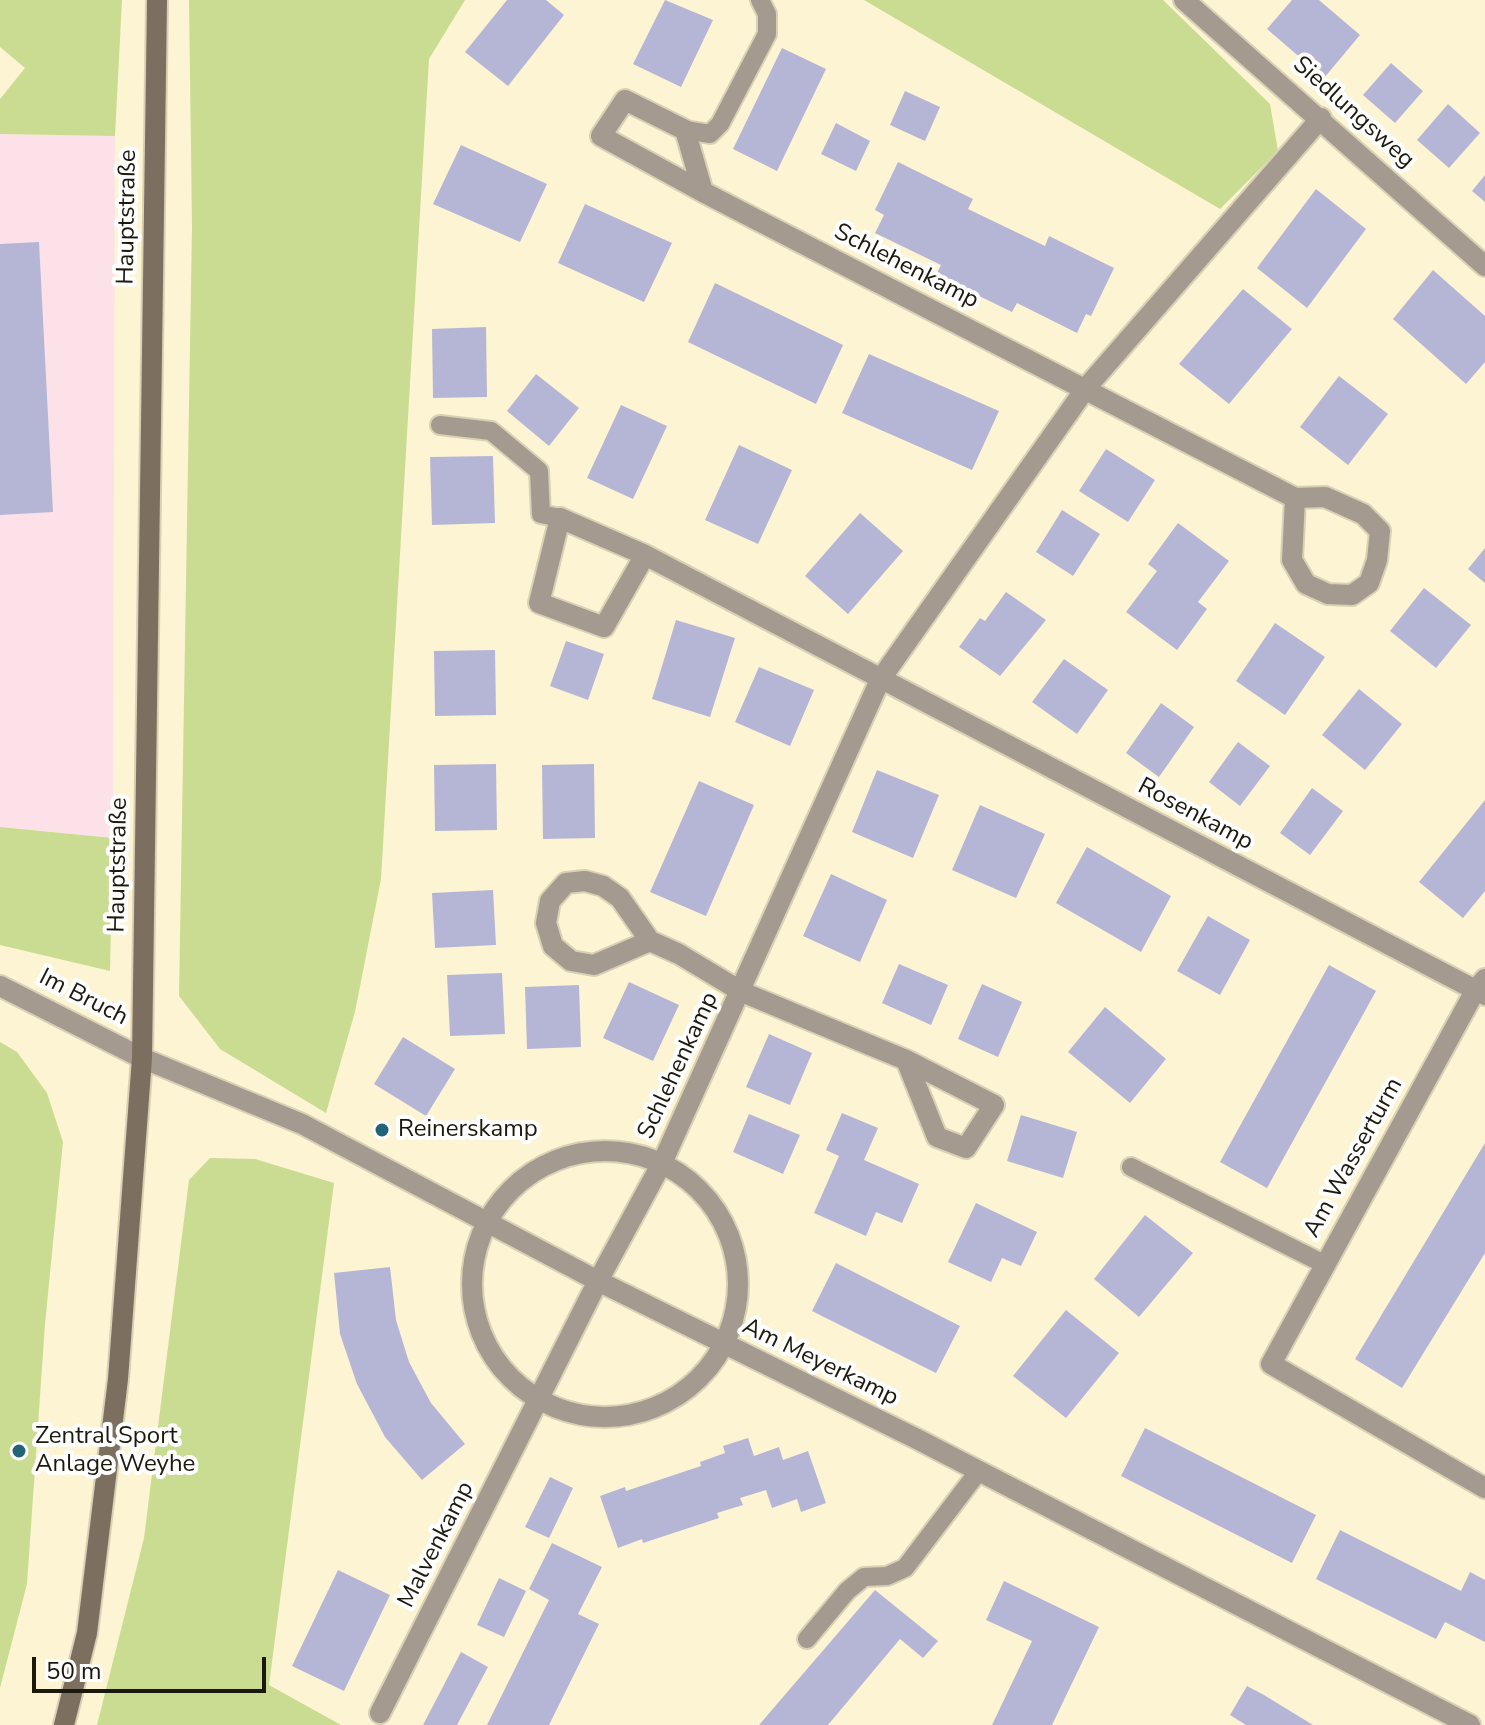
<!DOCTYPE html>
<meta charset="utf-8">
<style>
body{margin:0}
#map{position:relative;width:1485px;height:1725px;overflow:hidden;background:#fdf4d4;font-family:"Nunito Sans",sans-serif}
canvas{display:block}
.scale{position:absolute;left:32px;top:1657px;width:234px;height:36px;box-sizing:border-box;border:4px solid #1b180c;border-top:0;padding-left:10px;font-size:24px;line-height:28px;white-space:nowrap;color:#1b180c;-webkit-text-stroke:6px #fff;paint-order:stroke}
</style>
<div id="map">
<canvas width="1485" height="1725"></canvas>
<div class="scale">50 m</div>
</div>
<script>
const context = document.querySelector('canvas').getContext('2d');
context.lineJoin = 'round';
function fill(path, color) { context.fillStyle = color; context.fill(path, 'evenodd'); }
const poly = rows => new Path2D(rows.map(r => 'M' + r).join(''));
function stroke(path, color, width, dash) { context.strokeStyle = color; context.lineWidth = width; context.lineCap = dash ? 'butt' : 'round'; context.setLineDash(dash || []); context.stroke(path); }
function label(font, color, halo, rows, align = 'center') {
  context.font = font + ' "Nunito Sans",sans-serif'; context.lineWidth = 8; context.setLineDash([]); context.textBaseline = 'middle'; context.strokeStyle = halo; context.fillStyle = color; for (const [text, x, y, turn = 0] of rows) {
    context.save(); context.translate(x, y); context.rotate((+turn || 0) * Math.PI / 180); context.textAlign = isNaN(turn) ? turn : align; if (halo) context.strokeText(text, 0, 0); context.fillText(text, 0, 0); context.restore();
  }
}
const commercial = poly([
 [0,134,115,136,113,838,0,827]
]);
const green = poly([
 [0,0,122,0,115,136,0,134,0,99,25,68,0,47],
 [189,0,465,0,429,59,381,879,355,1012,326,1113,220,1049,179,996,192,227],
 [864,0,1163,0,1270,104,1278,151,1220,209],
 [0,827,113,838,110,971,0,945],
 [0,1042,17,1052,47,1093,63,1142,45,1324,27,1584,0,1688],
 [210,1158,255,1159,334,1183,269,1685,341,1725,97,1725,144,1538,189,1180]
]);
const building = poly([
 [507,0,546,0,564,15,508,86,465,52],
 [665,0,713,20,681,87,633,64],
 [1292,0,1319,0,1360,35,1324,78,1267,29],
 [782,48,826,69,777,171,733,149],
 [1391,63,1423,91,1395,123,1363,95],
 [905,91,940,107,925,141,890,125],
 [1448,104,1480,133,1449,168,1417,140],
 [836,123,870,141,856,171,821,154],
 [461,145,547,184,520,242,433,204],
 [898,162,973,199,968,209,1045,246,1049,236,1114,268,1091,316,1086,314,1077,333,1017,303,1012,312,936,275,941,265,875,233,884,215,875,210],
 [1485,175,1485,202,1472,191],
 [1316,189,1366,229,1307,308,1257,268],
 [585,204,672,243,644,302,558,263],
 [39,242,53,512,0,515,0,244],
 [1433,270,1485,316,1485,362,1466,384,1393,319],
 [715,283,843,345,816,404,688,342],
 [1243,289,1292,329,1229,404,1179,364],
 [486,327,487,397,433,398,432,329],
 [869,354,999,411,972,470,842,413],
 [536,374,579,408,549,446,507,411],
 [1339,376,1388,414,1348,465,1300,427],
 [621,405,667,426,633,499,587,478],
 [739,445,792,470,758,544,705,520],
 [1106,449,1155,480,1128,522,1079,491],
 [493,456,495,523,432,525,430,457],
 [1062,510,1100,534,1073,576,1036,552],
 [860,513,903,551,848,614,805,576],
 [1178,523,1229,561,1198,602,1207,609,1177,650,1126,612,1157,571,1148,564],
 [1485,548,1485,583,1468,569],
 [1424,588,1471,625,1436,668,1390,631],
 [1006,592,1046,620,1000,676,959,647,980,618,985,621],
 [676,620,735,638,710,717,652,699],
 [1275,623,1325,657,1285,715,1236,681],
 [566,641,604,654,588,700,550,686],
 [495,650,496,715,435,716,434,651],
 [1064,659,1108,690,1077,734,1032,702],
 [759,667,814,690,790,746,735,722],
 [1359,689,1402,724,1365,770,1322,735],
 [1161,703,1194,727,1159,777,1126,753],
 [1238,742,1270,766,1240,806,1209,782],
 [496,764,497,830,435,831,434,765],
 [594,764,595,838,543,839,542,765],
 [877,770,939,795,913,858,852,832],
 [699,781,754,805,706,916,650,892],
 [1312,788,1343,811,1310,855,1280,833],
 [1485,800,1485,891,1463,918,1419,882],
 [980,805,1045,834,1016,898,952,870],
 [1087,847,1171,896,1141,952,1056,903],
 [831,874,887,900,860,962,803,936],
 [493,890,496,945,435,948,432,893],
 [1208,916,1250,940,1220,995,1177,971],
 [899,964,948,985,931,1025,882,1003],
 [1329,965,1376,991,1267,1188,1220,1162],
 [502,973,505,1034,450,1036,447,975],
 [629,982,679,1005,653,1061,603,1038],
 [982,984,1022,1002,998,1057,958,1039],
 [579,985,581,1047,527,1049,525,987],
 [1105,1007,1166,1059,1130,1103,1068,1052],
 [769,1034,812,1053,790,1105,746,1087],
 [403,1037,455,1069,426,1116,374,1084],
 [842,1113,878,1128,864,1160,919,1184,902,1223,876,1212,866,1236,814,1213,839,1156,826,1150],
 [749,1114,800,1135,783,1174,733,1152],
 [1021,1115,1077,1132,1063,1178,1007,1161],
 [1485,1143,1485,1253,1402,1388,1355,1359],
 [976,1203,1037,1232,1021,1266,1002,1258,991,1282,948,1262],
 [1145,1215,1193,1253,1139,1317,1094,1279],
 [836,1263,960,1326,936,1373,812,1311],
 [390,1267,396,1320,409,1362,431,1403,465,1444,422,1480,385,1437,357,1384,340,1334,334,1273],
 [1066,1310,1119,1353,1066,1418,1013,1376],
 [1145,1428,1316,1515,1292,1563,1121,1476],
 [748,1438,754,1456,779,1447,783,1460,808,1451,826,1503,801,1512,797,1499,772,1508,766,1490,740,1498,743,1505,717,1513,719,1518,643,1543,642,1539,618,1548,600,1496,625,1487,626,1491,701,1466,700,1462,725,1453,723,1446],
 [550,1477,573,1488,549,1538,525,1527],
 [1340,1530,1461,1591,1470,1572,1485,1580,1485,1642,1445,1622,1436,1639,1316,1579],
 [552,1543,602,1567,578,1614,599,1624,549,1725,487,1725,549,1600,529,1589],
 [338,1570,390,1595,344,1691,292,1666],
 [499,1578,526,1591,504,1637,477,1625],
 [1004,1581,1099,1627,1052,1725,992,1725,1032,1641,986,1620],
 [875,1590,938,1641,923,1658,900,1639,828,1725,759,1725],
 [461,1652,488,1667,457,1725,423,1725],
 [1247,1686,1264,1695,1313,1725,1246,1725,1230,1715]
]);
const service = poly([
 [685,130,710,134,720,124,767,34,767,14,760,0],
 [440,425,491,431,539,471,541,514,560,518],
 [1131,1167,1326,1265],
 [807,1639,847,1591,864,1577,887,1576,905,1568,978,1472]
]);
const minor = poly([
 [1184,0,1485,266],
 [703,192,685,130,625,100,601,136,703,192,1295,498,1325,497,1363,514,1380,531,1377,560,1369,583,1352,595,1328,594,1306,584,1292,560,1295,498],
 [645,555,604,627,539,603,560,518,645,555,1485,995],
 [585,881,603,886,620,898,650,941,594,965,571,961,553,946,546,923,550,901,566,883,585,881],
 [650,941,679,954,742,992,906,1060,994,1105,966,1148,937,1137,906,1060],
 [1485,979,1475,991,1271,1364,1485,1488],
 [0,986,142,1058,302,1124,598,1281,917,1439,1470,1725],
 '472 1284a133 133 0 1 1 266 0a133 133 0 1 1-266 0Z',
 [380,1713,598,1281,663,1161,880,680,1086,388,1321,118]
]);
const secondary = poly([
 [64,1725,87,1633,118,1379,142,1058,157,0]
]);
const markers = [
 [382,1130,8,"#226377"],
 [19,1451,8,"#226377"]
];
const streetNames = [
 ["Siedlungsweg",1353,113,42],
 ["Hauptstraße",128,217,-89],
 ["Schlehenkamp",906,267,27],
 ["Rosenkamp",1195,815,28],
 ["Hauptstraße",119,865,-89],
 ["Im Bruch",83,998,27],
 ["Schlehenkamp",679,1066,-65],
 ["Am Wasserturm",1354,1158,-61],
 ["Am Meyerkamp",820,1363,26],
 ["Malvenkamp",437,1545,-63]
];
const poiNames = [
 ["Reinerskamp",398,1130],
 ["Zentral Sport",35,1437],
 ["Anlage Weyhe",35,1465]
];
fill(commercial, '#fce2e8');
fill(green, '#cadc92');
fill(building, '#b5b6d5');
stroke(service, '#d9d1b4', 22);
stroke(minor, '#d9d1b4', 24);
stroke(secondary, '#d9d1b4', 24);
stroke(service, '#a49a8f', 18);
stroke(minor, '#a49a8f', 20);
stroke(secondary, '#7d6f5f', 20);
for (const [x, y, r, color] of markers) { const dot = new Path2D(); dot.arc(x, y, r, 0, 2 * Math.PI); context.fillStyle = color; context.fill(dot); stroke(dot, '#fff', 3); }
label('24px', '#1b180c', '#fff', streetNames);
label('24px', '#1b180c', '#fff', poiNames, 'left');
</script>
